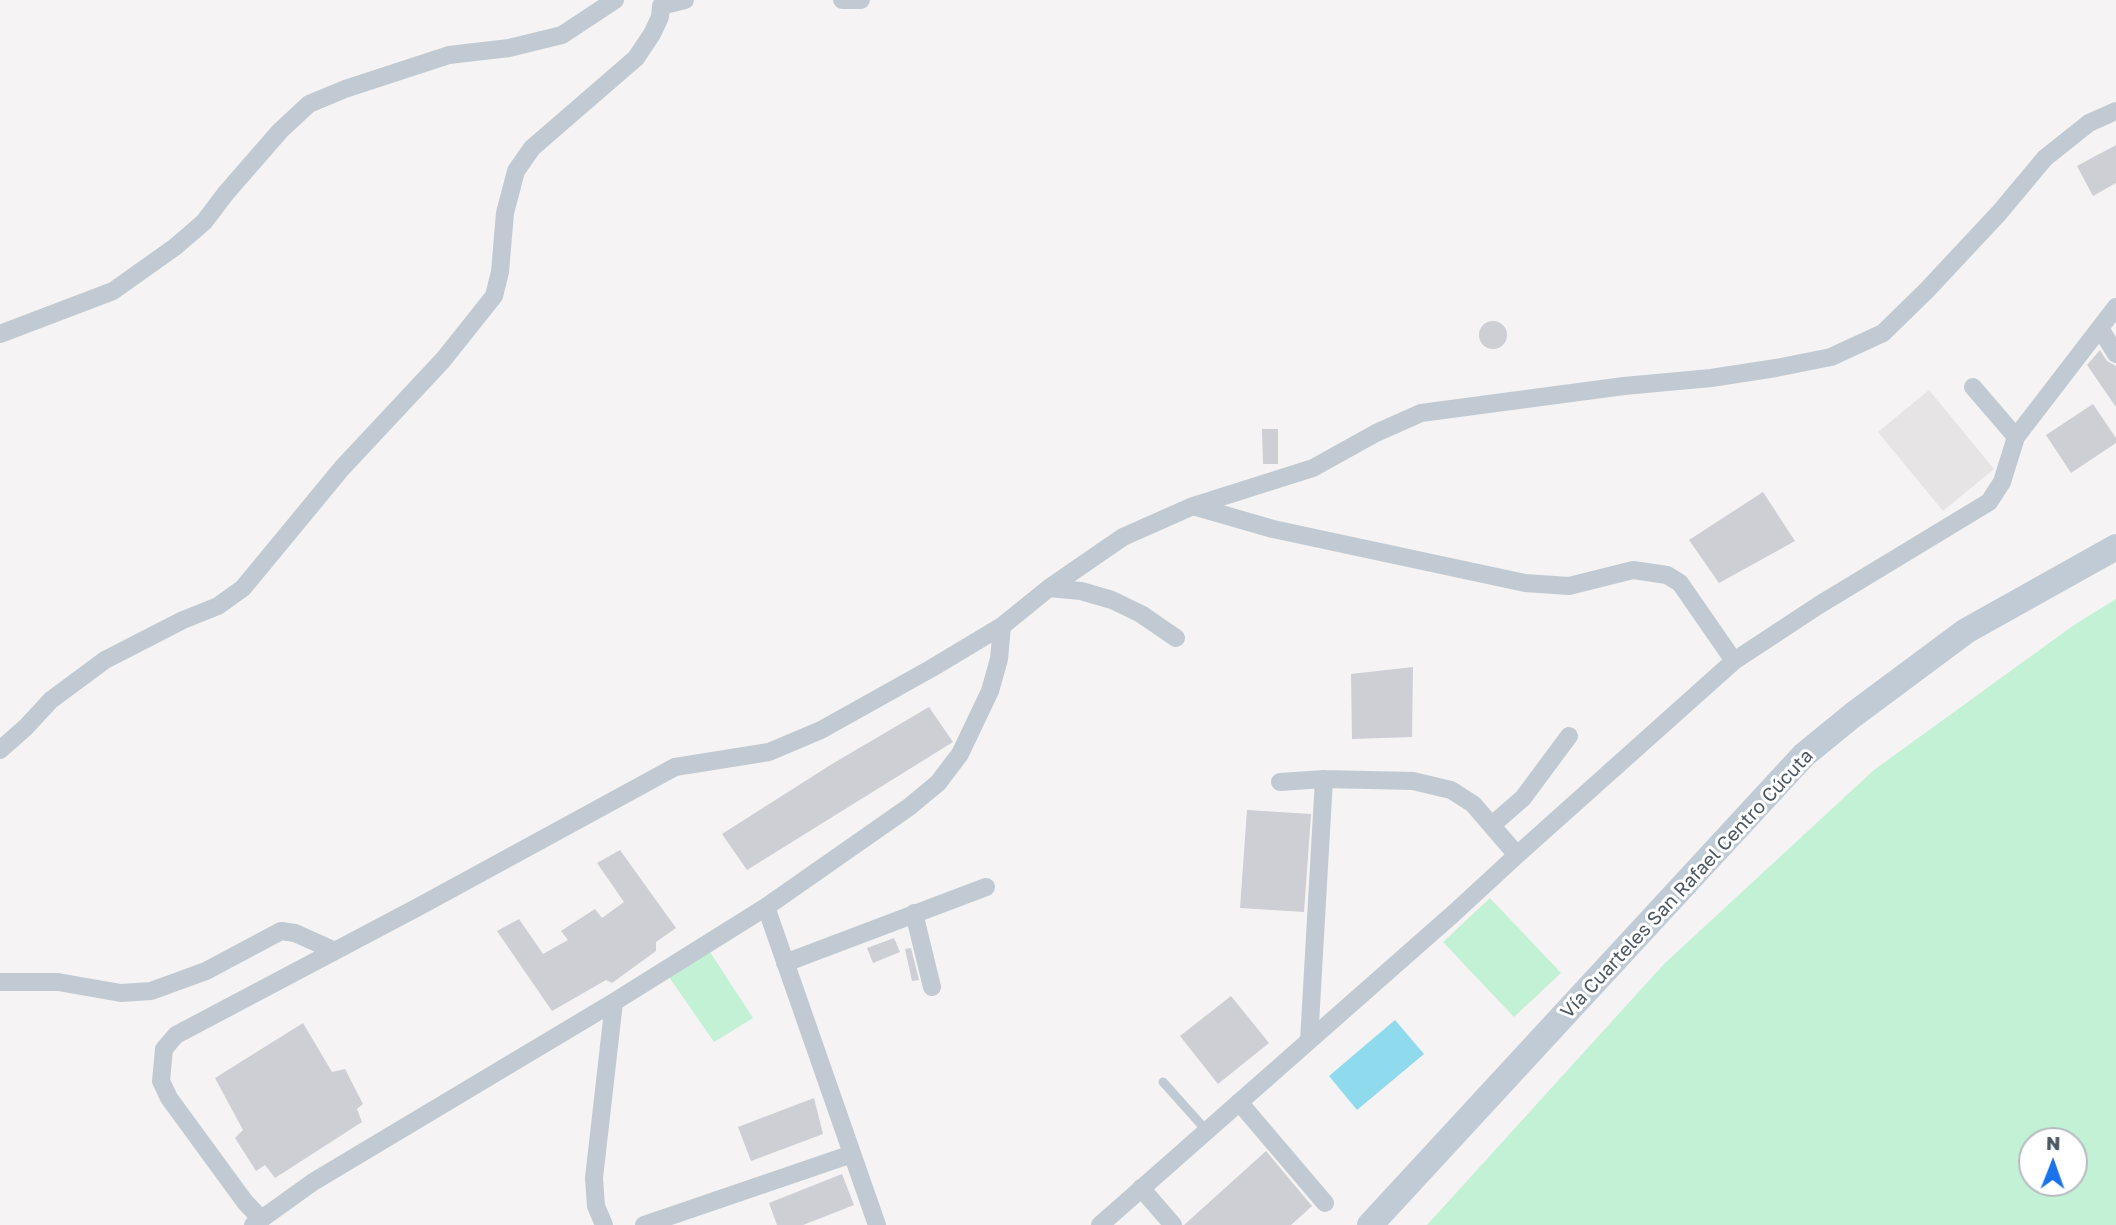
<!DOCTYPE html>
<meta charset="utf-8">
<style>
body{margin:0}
#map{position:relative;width:2116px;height:1225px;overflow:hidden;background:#f5f3f3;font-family:"Golos Text",sans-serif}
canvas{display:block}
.north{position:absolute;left:2018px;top:1127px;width:70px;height:70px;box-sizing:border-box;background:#fff;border:2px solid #b7bbc0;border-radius:50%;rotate:1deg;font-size:19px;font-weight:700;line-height:28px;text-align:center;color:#4a5661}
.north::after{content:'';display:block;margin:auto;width:24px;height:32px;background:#1a73e8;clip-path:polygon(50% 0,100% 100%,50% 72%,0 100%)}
</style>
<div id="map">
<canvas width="2116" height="1225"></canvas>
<div class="north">N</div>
</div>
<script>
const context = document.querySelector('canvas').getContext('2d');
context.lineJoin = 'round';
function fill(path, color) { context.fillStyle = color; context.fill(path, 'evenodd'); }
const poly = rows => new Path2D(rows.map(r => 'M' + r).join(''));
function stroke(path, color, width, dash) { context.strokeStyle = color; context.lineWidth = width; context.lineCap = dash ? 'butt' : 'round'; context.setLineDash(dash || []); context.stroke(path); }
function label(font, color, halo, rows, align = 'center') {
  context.font = font + ' "Golos Text",sans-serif'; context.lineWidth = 6; context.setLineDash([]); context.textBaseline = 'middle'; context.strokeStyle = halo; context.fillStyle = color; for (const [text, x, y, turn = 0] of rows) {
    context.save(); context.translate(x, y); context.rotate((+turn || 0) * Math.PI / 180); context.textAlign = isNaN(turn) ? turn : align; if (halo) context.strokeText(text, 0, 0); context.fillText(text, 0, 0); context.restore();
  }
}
const education = poly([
 [1929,390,1994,469,1943,511,1878,432]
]);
const green = poly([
 [2116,599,2116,1225,1427,1225,1664,964,1874,770,2074,625],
 [2074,1141,2074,1183,2032,1183,2032,1141],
 [1490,898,1561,973,1514,1017,1443,942],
 [710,952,753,1018,714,1042,669,977]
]);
const water = poly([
 [1395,1020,1424,1054,1357,1110,1329,1076]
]);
const building = poly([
 [2116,145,2116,183,2093,196,2077,166],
 '1479 335a14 14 0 1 1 28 0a14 14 0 1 1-28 0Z',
 [2100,350,2107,361,2116,366,2116,407,2087,365],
 [2093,404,2116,438,2116,443,2071,473,2046,435],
 [1262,429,1278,429,1278,464,1263,464],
 [1763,492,1795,541,1719,583,1689,540],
 [1413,667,1412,737,1352,739,1351,674],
 [929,707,953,742,747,870,722,834,832,764],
 [1247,810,1311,814,1304,912,1240,908],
 [620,850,676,928,656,942,656,951,612,983,606,980,552,1011,497,931,519,919,543,954,568,940,561,931,595,909,602,918,624,902,597,863],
 [894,938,900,952,873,963,867,948],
 [911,948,919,980,912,981,905,949],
 [1231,996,1269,1043,1218,1084,1180,1036],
 [303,1023,332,1072,345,1069,363,1104,357,1109,362,1122,275,1178,265,1165,256,1171,235,1138,243,1130,215,1078],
 [814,1098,823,1134,751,1161,738,1127],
 [1266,1151,1312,1206,1291,1225,1184,1225],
 [842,1174,854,1205,803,1225,777,1225,769,1203]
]);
const lane = poly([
 [1163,1082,1206,1130]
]);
const street = poly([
 [842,0,861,0],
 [661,6,685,0],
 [2101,330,2116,354],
 [0,334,113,291,175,247,204,222,226,193,280,131,309,104,345,89,449,55,509,48,562,35,615,0],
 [1973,387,2016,437],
 [1193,506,1273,529,1525,583,1569,586,1633,570,1667,575,1680,583,1734,661],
 [1049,588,1081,591,1112,600,1141,614,1176,638],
 [0,750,26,727,51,700,105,660,183,620,218,606,243,588,342,468,443,360,494,296,500,272,505,213,516,171,532,148,636,58,652,34,660,17,661,6],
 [1280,782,1324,779,1413,781,1451,790,1473,804,1517,855],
 [1492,825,1523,798,1569,736],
 [766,907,877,1225],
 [914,913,932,987],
 [785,963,986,887],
 [0,982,58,982,121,993,151,991,206,971,281,931,295,933,335,951],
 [1309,1041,1324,779],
 [1239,1102,1325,1203],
 [1141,1188,1173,1225],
 [261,1219,245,1202,169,1098,161,1081,164,1049,176,1035,420,906,675,767,769,752,821,730,932,668,1002,626,1049,588,1123,537,1193,506,1313,468,1376,433,1421,413,1624,386,1711,378,1776,368,1831,357,1883,333,1927,290,1999,213,2045,158,2089,123,2116,111],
 [253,1225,313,1182,614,1002,766,907,909,807,938,783,960,754,990,691,999,659,1002,626],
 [604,1225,596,1206,594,1178,614,1002],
 [644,1225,852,1154],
 [1100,1225,1453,914,1517,855,1734,661,1819,605,1989,502,2002,482,2016,437,2116,307]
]);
const secondary = poly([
 [1370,1225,1804,755,1853,715,1966,631,2116,547]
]);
const streetNames = [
 ["Vía Cuarteles San Rafael Centro Cúcuta",1687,884,-47]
];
fill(education, '#e6e4e5');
fill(green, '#c3f1d5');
fill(water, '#90daee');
fill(building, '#cdcfd5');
stroke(lane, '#c1cad2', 9);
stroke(street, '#c1cad2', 18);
stroke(secondary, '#c1cbd6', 26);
label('19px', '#4a5661', '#fff', streetNames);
</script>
